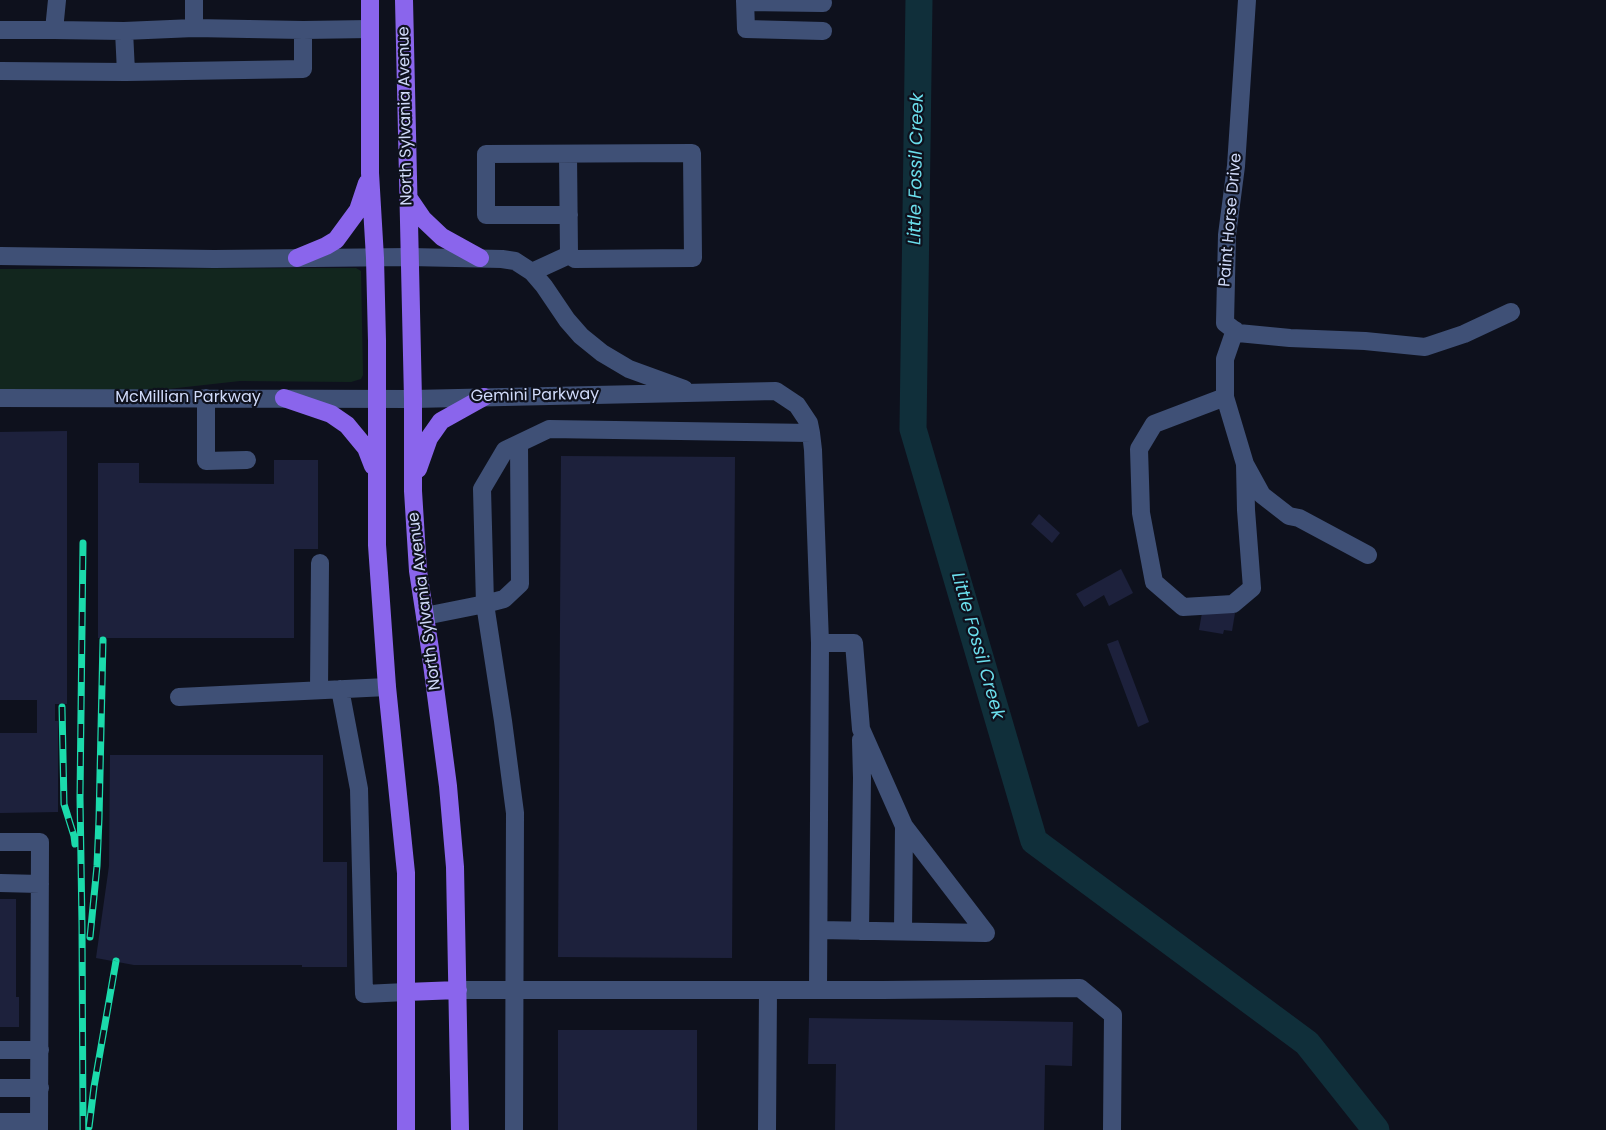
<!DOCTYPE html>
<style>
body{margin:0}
canvas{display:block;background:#0e111d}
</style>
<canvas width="1606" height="1130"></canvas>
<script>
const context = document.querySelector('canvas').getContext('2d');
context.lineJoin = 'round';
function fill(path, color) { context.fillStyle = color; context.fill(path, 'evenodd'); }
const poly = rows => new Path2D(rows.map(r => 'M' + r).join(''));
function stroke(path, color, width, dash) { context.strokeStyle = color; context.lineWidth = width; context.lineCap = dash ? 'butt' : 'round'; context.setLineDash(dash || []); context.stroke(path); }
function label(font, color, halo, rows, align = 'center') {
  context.font = font + ' Poppins,sans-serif'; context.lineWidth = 4.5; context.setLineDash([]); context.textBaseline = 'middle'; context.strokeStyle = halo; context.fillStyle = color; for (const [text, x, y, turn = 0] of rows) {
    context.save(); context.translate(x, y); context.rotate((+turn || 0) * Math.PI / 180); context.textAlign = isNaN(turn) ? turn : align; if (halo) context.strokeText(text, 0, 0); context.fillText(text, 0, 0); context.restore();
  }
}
const green = poly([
 [356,268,361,271,363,375,361,379,351,382,240,381,141,392,0,391,0,269]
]);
const river = poly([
 [919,0,913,429,1034,841,1307,1043,1376,1130]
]);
const building = poly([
 [67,431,67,704,55,704,55,721,58,721,58,812,0,813,0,733,37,733,37,700,0,700,0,432],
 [561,456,735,457,732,958,558,957],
 [274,460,318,460,318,549,294,549,294,638,98,638,98,463,139,463,139,483,274,484],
 [1039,514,1060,533,1052,543,1031,524],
 [1121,569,1133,593,1109,606,1104,595,1084,607,1076,594],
 [1203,607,1235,613,1232,631,1224,630,1223,634,1199,630],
 [1118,640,1149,722,1138,727,1107,644],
 [110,755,323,755,323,862,347,862,347,967,302,967,302,965,134,965,96,958,109,866],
 [0,899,16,899,16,997,19,997,19,1027,0,1027],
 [809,1018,1073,1022,1072,1066,1045,1065,1044,1130,835,1130,836,1064,808,1064],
 [558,1030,697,1030,697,1130,558,1130]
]);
const minor = poly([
 [745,0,746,29,823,31],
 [1247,0,1236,166,1227,235,1225,323,1238,333,1290,338,1365,341,1425,347,1464,334,1511,312],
 [745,2,823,3],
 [194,28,194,0],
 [0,30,54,30,57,0],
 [54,30,124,31,194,28,303,30,303,69,126,72],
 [303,30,370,29],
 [0,71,126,72,124,31],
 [569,215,486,215,486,154,692,153,693,258,575,259,569,255],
 [0,256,214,259,410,257,502,259,515,261,532,272,544,286,567,320,581,336,602,353,629,369,684,389],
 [532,272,569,255,568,154],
 [1235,330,1225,359,1225,397,1245,464,1262,495,1289,516,1299,518,1368,555],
 [1225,397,1154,424,1139,449,1141,513,1154,582,1183,607,1233,604,1252,588,1246,510,1245,464],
 [0,398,413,399,776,391,797,405,809,423,811,433],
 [206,398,206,461,247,460],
 [519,444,520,584,504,599,485,604,482,489,505,450,549,429,811,433,813,450,820,643,818,990],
 [425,616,485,604,503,721,515,813,514,1130],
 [340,689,359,789,364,994,406,992],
 [319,690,320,563],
 [179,697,387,687],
 [0,842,40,842,39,1130],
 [0,883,40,884],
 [819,930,986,933,904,826,861,729,854,643,820,643],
 [860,931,862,778,861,740],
 [903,931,904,826],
 [458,990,883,990,1080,988,1113,1015,1112,1130],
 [0,1050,40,1050],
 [0,1088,40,1088],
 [0,1122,39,1122],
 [767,1130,768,990]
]);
const major = poly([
 [370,0,370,173,375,258,377,341,377,545,387,687,406,873,406,1130],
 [404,0,413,399,413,491,418,571,430,649,448,786,455,867,460,1130],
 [408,197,423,219,442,237,480,258],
 [297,258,326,246,336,240,358,210,367,183],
 [284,398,331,414,347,425,366,448,373,466],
 [418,469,429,438,441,421,484,397],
 [406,992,458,990]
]);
const rail = poly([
 [62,707,64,804,74,836,75,844],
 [90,937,97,866,99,819,103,640],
 [89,1127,94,1087,116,961],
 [83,1130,82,926,80,797,83,543]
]);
const streetNames = [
 ["North Sylvania Avenue",406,116,-91],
 ["Paint Horse Drive",1231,220,-85],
 ["Gemini Parkway",535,396,-1],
 ["McMillian Parkway",188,398],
 ["North Sylvania Avenue",425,601,-97]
];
const waterNames = [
 ["Little Fossil Creek",917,169,-89],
 ["Little Fossil Creek",977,646,74]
];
fill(green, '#12261e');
stroke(river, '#102f3a', 27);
fill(building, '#1d213c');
stroke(minor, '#3f5076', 18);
stroke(major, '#8a65ec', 18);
stroke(rail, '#1bdaab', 7);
stroke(rail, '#0e111d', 4.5, [14]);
label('16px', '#d0daf9', '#0e111d', streetNames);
label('italic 18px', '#6bdeec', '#0e111d', waterNames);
</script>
